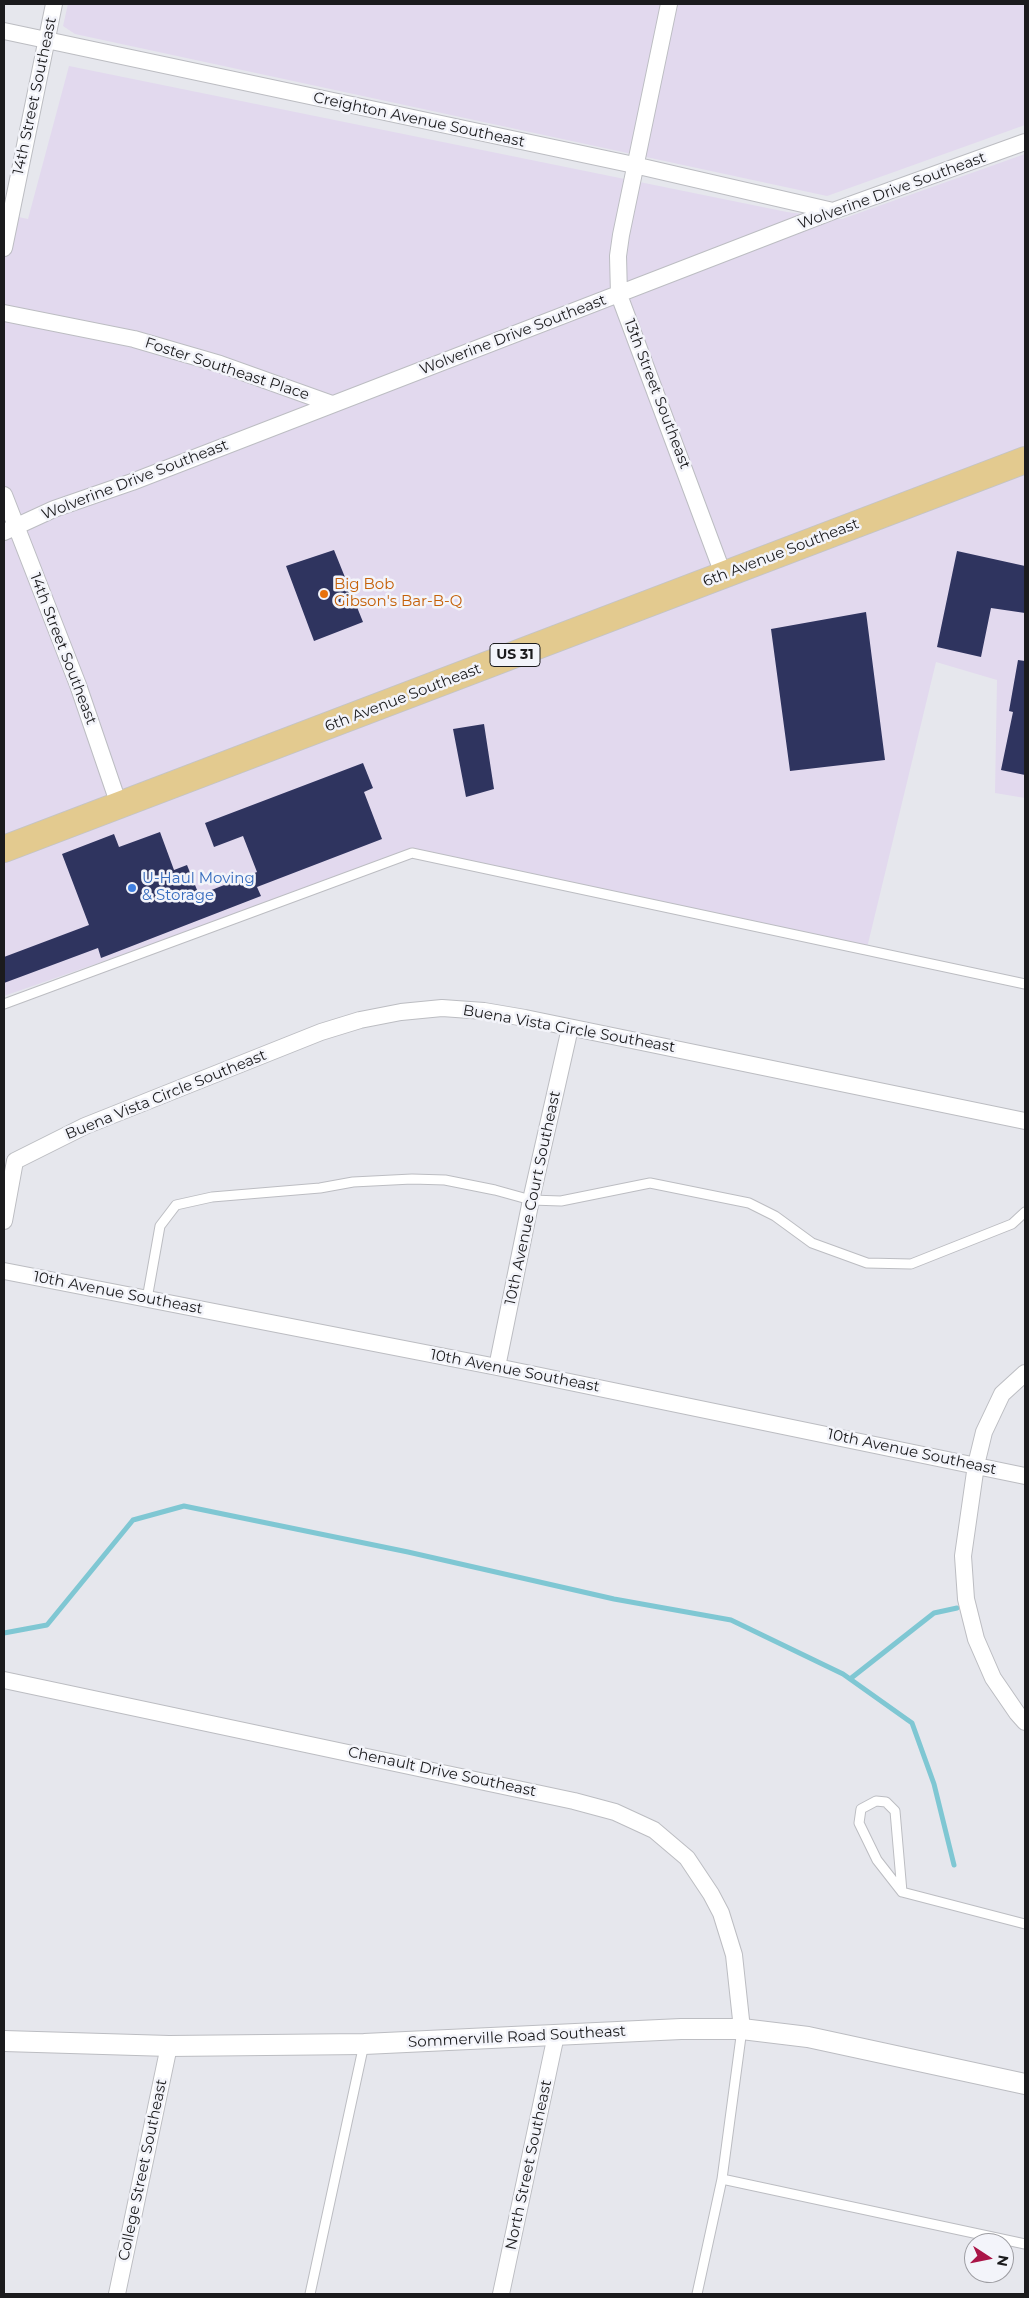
<!DOCTYPE html>
<style>
body{margin:0}
#map{position:relative;width:1029px;height:2298px;overflow:hidden;background:#e6e7ed;font-family:Montserrat,sans-serif}
canvas{display:block}
.frame{position:absolute;inset:0;border:5px solid #1b1b1d;pointer-events:none}
.north{position:absolute;left:964px;top:2233px;width:50px;height:50px;box-sizing:border-box;background:#f3f4fa;border:1px solid #9d9da2;border-radius:50%;rotate:101deg;font-size:14px;font-weight:700;line-height:20px;text-align:center;color:#1b1b1d}
.north::after{content:'';display:block;margin:auto;width:18px;height:22px;background:#aa1547;clip-path:polygon(50% 0,100% 100%,50% 72%,0 100%)}
</style>
<div id="map">
<canvas width="1029" height="2298"></canvas>
<div class="frame"></div>
<div class="north">N</div>
</div>
<script>
const context = document.querySelector('canvas').getContext('2d');
context.lineJoin = 'round';
function fill(path, color) { context.fillStyle = color; context.fill(path, 'evenodd'); }
const poly = rows => new Path2D(rows.map(r => 'M' + r).join(''));
function stroke(path, color, width, dash) { context.strokeStyle = color; context.lineWidth = width; context.lineCap = dash ? 'butt' : 'round'; context.setLineDash(dash || []); context.stroke(path); }
function label(font, color, halo, rows, align = 'center') {
  context.font = font + ' Montserrat,sans-serif'; context.lineWidth = 5; context.setLineDash([]); context.textBaseline = 'middle'; context.strokeStyle = halo; context.fillStyle = color; for (const [text, x, y, turn = 0] of rows) {
    context.save(); context.translate(x, y); context.rotate((+turn || 0) * Math.PI / 180); context.textAlign = isNaN(turn) ? turn : align; if (halo) context.strokeText(text, 0, 0); context.fillText(text, 0, 0); context.restore();
  }
}
const commercial = poly([
 [68,4,1025,4,1025,125,827,196,75,34,63,26],
 [69,66,787,212,842,219,1025,154,1025,798,995,793,997,680,936,662,866,952,410,854,4,996,4,214,28,219]
]);
const stream = poly([
 [4,1633,47,1625,133,1520,184,1506,408,1552,614,1599,731,1620,843,1674,912,1723,934,1784,954,1865],
 [850,1679,934,1613,957,1608]
]);
const building = poly([
 [334,550,363,622,314,641,286,566],
 [957,551,1025,566,1025,613,991,608,981,657,937,647],
 [866,612,885,760,790,771,771,629],
 [1018,660,1025,661,1025,775,1001,770,1013,712,1009,711],
 [484,724,494,789,466,797,453,729],
 [363,763,373,788,364,792,382,839,257,887,261,896,101,958,98,948,4,983,4,957,89,925,62,854,114,834,119,847,160,832,174,870,187,865,199,895,257,872,243,836,214,847,205,823]
]);
const service = poly([
 [4,1004,412,853,1025,984],
 [147,1299,160,1226,176,1205,212,1197,320,1188,353,1182,412,1179,445,1180,495,1190,531,1200,561,1201,650,1183,749,1203,775,1216,812,1243,867,1263,911,1264,1012,1224,1025,1212],
 [902,1892,895,1811,886,1802,876,1801,861,1809,859,1823,877,1860,902,1892,1025,1924],
 [722,2179,742,2029],
 [310,2294,364,2044],
 [697,2294,722,2179,1025,2244]
]);
const minor = poly([
 [669,4,621,235,618,256,619,295,723,574],
 [4,31,634,165,833,211],
 [4,248,54,4],
 [4,313,134,339,220,364,332,404],
 [4,495,78,685,119,805],
 [4,532,54,509,132,482,833,211,1025,142],
 [15,1161,85,1126,321,1032,360,1020,401,1012,442,1008,484,1011,525,1018,1025,1121],
 [4,1221,15,1161],
 [4,1271,497,1367,1025,1476],
 [497,1367,531,1200,570,1028],
 [1025,1373,1002,1394,984,1432,976,1465,963,1556,966,1599,976,1639,993,1678,1017,1713,1025,1722],
 [4,1680,574,1801,615,1812,654,1830,687,1858,711,1894,721,1913,734,1955,742,2029],
 [117,2294,169,2046],
 [501,2294,556,2035]
]);
const tertiary = poly([
 [4,2041,169,2046,364,2044,681,2029,742,2029,808,2037,1025,2084]
]);
const primary = poly([
 [4,849,1025,460]
]);
const markers = [
 [324,594,5,"#e8710a"],
 [132,888,5,"#3f7fe0"]
];
const shields = [
 [515,655,50]
];
const shieldNames = [
 ["US 31",515,655]
];
const streetNames = [
 ["14th Street Southeast",35,96,-78],
 ["Creighton Avenue Southeast",419,120,12],
 ["Wolverine Drive Southeast",892,191,-20],
 ["Wolverine Drive Southeast",513,335,-21],
 ["Foster Southeast Place",227,369,18],
 ["13th Street Southeast",657,394,69],
 ["Wolverine Drive Southeast",135,480,-21],
 ["6th Avenue Southeast",781,553,-21],
 ["14th Street Southeast",63,649,69],
 ["6th Avenue Southeast",403,698,-21],
 ["Buena Vista Circle Southeast",569,1029,10],
 ["Buena Vista Circle Southeast",166,1095,-22],
 ["10th Avenue Court Southeast",533,1198,-78],
 ["10th Avenue Southeast",118,1293,11],
 ["10th Avenue Southeast",515,1371,11],
 ["10th Avenue Southeast",912,1452,12],
 ["Chenault Drive Southeast",442,1772,12],
 ["Sommerville Road Southeast",517,2037,-3],
 ["North Street Southeast",529,2165,-78],
 ["College Street Southeast",143,2170,-78]
];
const foodNames = [
 ["Big Bob",334,585],
 ["Gibson's Bar-B-Q",334,602]
];
const shopNames = [
 ["U-Haul Moving",142,879],
 ["& Storage",142,896]
];
fill(commercial, '#e2d9ee');
stroke(stream, '#7fc7d3', 5);
fill(building, '#2f345f');
stroke(service, '#bcbdc2', 11);
stroke(minor, '#bcbdc2', 18);
stroke(tertiary, '#bcbdc2', 22);
stroke(primary, '#c4c4c4', 28);
stroke(service, '#fff', 9);
stroke(minor, '#fff', 16);
stroke(tertiary, '#fff', 20);
stroke(primary, '#e3ca8f', 26);
for (const [x, y, r, color] of markers) { const dot = new Path2D(); dot.arc(x, y, r, 0, 2 * Math.PI); context.fillStyle = color; context.fill(dot); stroke(dot, '#f3f4fa', 2); }
for (const [x, y, w] of shields) { const box = new Path2D(); box.roundRect(x - w / 2, y - 11.5, w, 23, 4); context.fillStyle = '#f3f4fa'; context.fill(box); stroke(box, '#1b1b1d', 1); }
label('bold 14px', '#1b1b1d', null, shieldNames);
label('15px', '#1b1b1d', '#f3f4fa', streetNames);
label('15px', '#c56008', '#f3f4fa', foodNames, 'left');
label('15px', '#366cbe', '#f3f4fa', shopNames, 'left');
</script>
